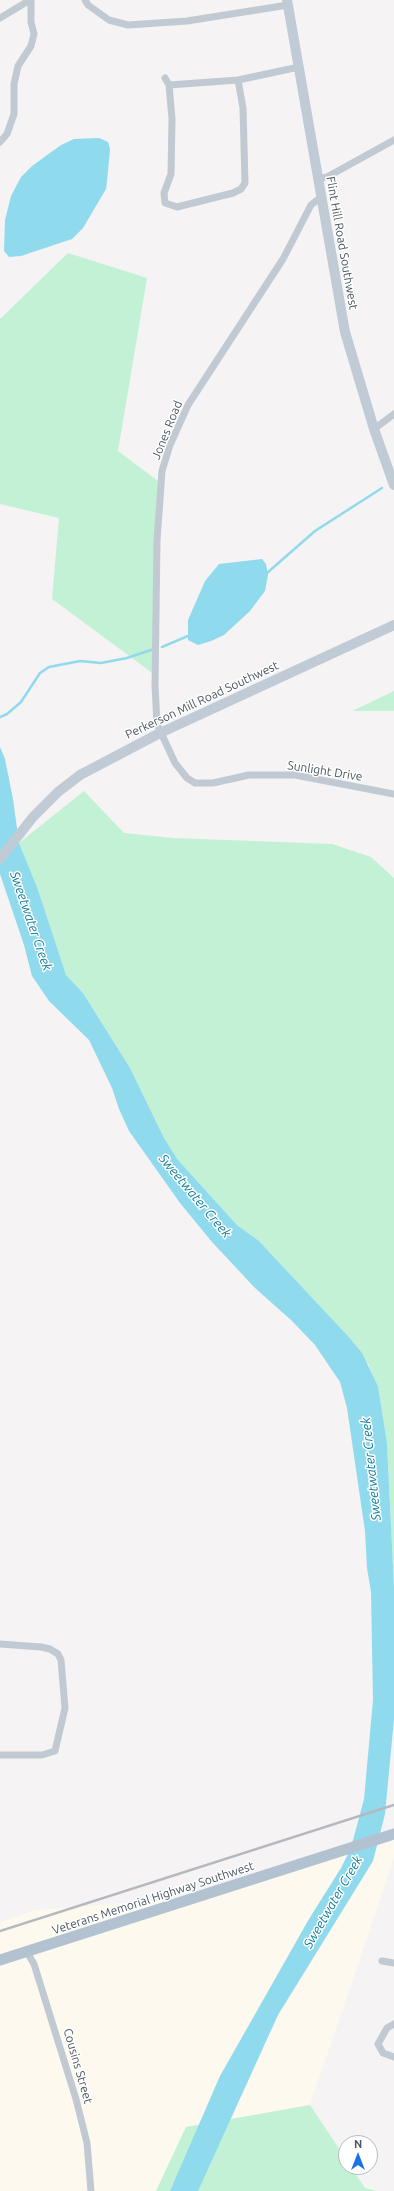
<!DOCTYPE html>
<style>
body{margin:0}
#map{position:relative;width:394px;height:2191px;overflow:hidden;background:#f5f3f3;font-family:Ubuntu,sans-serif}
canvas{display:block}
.north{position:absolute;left:338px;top:2135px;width:40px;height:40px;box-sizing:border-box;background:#fff;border:1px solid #b7bbc0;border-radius:50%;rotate:0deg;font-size:11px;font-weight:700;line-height:16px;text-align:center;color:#4a5661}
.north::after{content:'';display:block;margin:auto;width:14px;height:18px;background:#1a73e8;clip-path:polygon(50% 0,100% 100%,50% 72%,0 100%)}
</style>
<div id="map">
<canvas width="394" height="2191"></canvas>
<div class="north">N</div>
</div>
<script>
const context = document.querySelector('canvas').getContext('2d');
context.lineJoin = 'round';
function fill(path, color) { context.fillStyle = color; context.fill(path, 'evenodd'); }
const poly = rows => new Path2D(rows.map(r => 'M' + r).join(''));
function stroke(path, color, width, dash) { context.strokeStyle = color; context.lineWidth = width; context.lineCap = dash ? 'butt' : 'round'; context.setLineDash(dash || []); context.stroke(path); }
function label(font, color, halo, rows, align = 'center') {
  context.font = font + ' Ubuntu,sans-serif'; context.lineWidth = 3; context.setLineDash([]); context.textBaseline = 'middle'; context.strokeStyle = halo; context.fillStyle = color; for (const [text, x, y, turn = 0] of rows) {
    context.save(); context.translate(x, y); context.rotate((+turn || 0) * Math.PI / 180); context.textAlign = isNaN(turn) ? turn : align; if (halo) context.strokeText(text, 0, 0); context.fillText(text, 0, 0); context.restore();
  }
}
const commercial = poly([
 [394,1835,394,1858,310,2105,186,2127,156,2191,0,2191,0,1922,36,1910,202,1897]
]);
const green = poly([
 [68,253,147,278,118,451,158,481,155,675,52,599,59,518,0,504,0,319],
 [394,691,394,711,352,711],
 [84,791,124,833,173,838,332,844,371,857,394,878,394,1588,387,1443,378,1386,368,1364,347,1335,259,1241,237,1225,178,1160,164,1138,130,1068,83,993,66,975,19,843],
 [310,2105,346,2159,346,2167,351,2167,365,2188,377,2191,156,2191,186,2127]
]);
const water = poly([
 [99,138,108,142,110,149,107,182,106,189,83,228,72,239,21,256,9,257,4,251,5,220,11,196,21,177,32,166,61,145,74,139],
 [262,559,266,564,268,575,265,591,250,611,224,635,211,641,198,645,188,640,188,620,205,581,219,564],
 [0,747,5,759,13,799,19,843,38,890,66,975,83,993,130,1068,164,1138,178,1160,237,1225,259,1241,347,1335,362,1353,378,1386,387,1443,394,1588,394,1719,385,1814,373,1861,278,2015,198,2191,170,2191,220,2076,309,1919,341,1868,351,1848,364,1799,373,1700,371,1592,367,1568,365,1531,347,1408,340,1382,315,1345,291,1320,255,1288,212,1242,180,1203,129,1131,119,1109,112,1088,89,1040,49,1001,32,976,24,945,0,874]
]);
const stream = poly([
 [267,573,315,531,382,488],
 [162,647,188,636],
 [0,717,7,714,21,702,40,673,49,667,80,661,101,663,127,658,154,649]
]);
const street = poly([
 [85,0,88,5,109,20,128,25,187,21,288,5],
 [0,18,30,0],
 [165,78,169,85,238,80,299,67],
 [169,85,172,119,171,174,164,193,165,203,177,207,233,193,241,189,245,183,243,108,238,80],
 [0,142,7,134,14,114,14,84,18,66,31,46,34,34,31,22,31,0],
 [317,179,327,177,394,140],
 [320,198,311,205,283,259,188,405,170,445,162,471,157,541,155,686,157,724,175,763,187,778,195,783,213,783,249,775,295,775,394,794],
 [374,429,394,414],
 [0,1644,41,1647,50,1649,58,1654,61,1660,65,1708,55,1751,42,1755,0,1755],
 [27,1952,34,1964,76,2099,87,2143,91,2191],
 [382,1961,394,1963],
 [394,2024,387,2028,378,2044,383,2053,394,2057]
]);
const secondary = poly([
 [287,0,345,332,374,429,394,485],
 [0,859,33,817,58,792,80,775,160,733,394,625]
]);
const primary = poly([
 [0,1960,394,1834]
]);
const rail = poly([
 [0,1931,394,1805]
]);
const streetNames = [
 ["Flint Hill Road Southwest",342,243,80],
 ["Jones Road",167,430,-68],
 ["Perkerson Mill Road Southwest",202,700,-25],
 ["Sunlight Drive",325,771,9],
 ["Veterans Memorial Highway Southwest",153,1898,-18],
 ["Cousins Street",78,2066,74]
];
const waterNames = [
 ["Sweetwater Creek",31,921,71],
 ["Sweetwater Creek",195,1196,50],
 ["Sweetwater Creek",371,1469,-96],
 ["Sweetwater Creek",333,1902,-60]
];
fill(commercial, '#fdf9ef');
fill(green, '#c3f1d5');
fill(water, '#90daee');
stroke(stream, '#90daee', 2.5);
stroke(street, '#c1cad2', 7);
stroke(secondary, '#c1cbd6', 10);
stroke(primary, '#b3c2d1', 11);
stroke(rail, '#b5b8bd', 2.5);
label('12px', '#4a5661', '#fff', streetNames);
label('italic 13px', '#0c7c9b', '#fff', waterNames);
</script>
